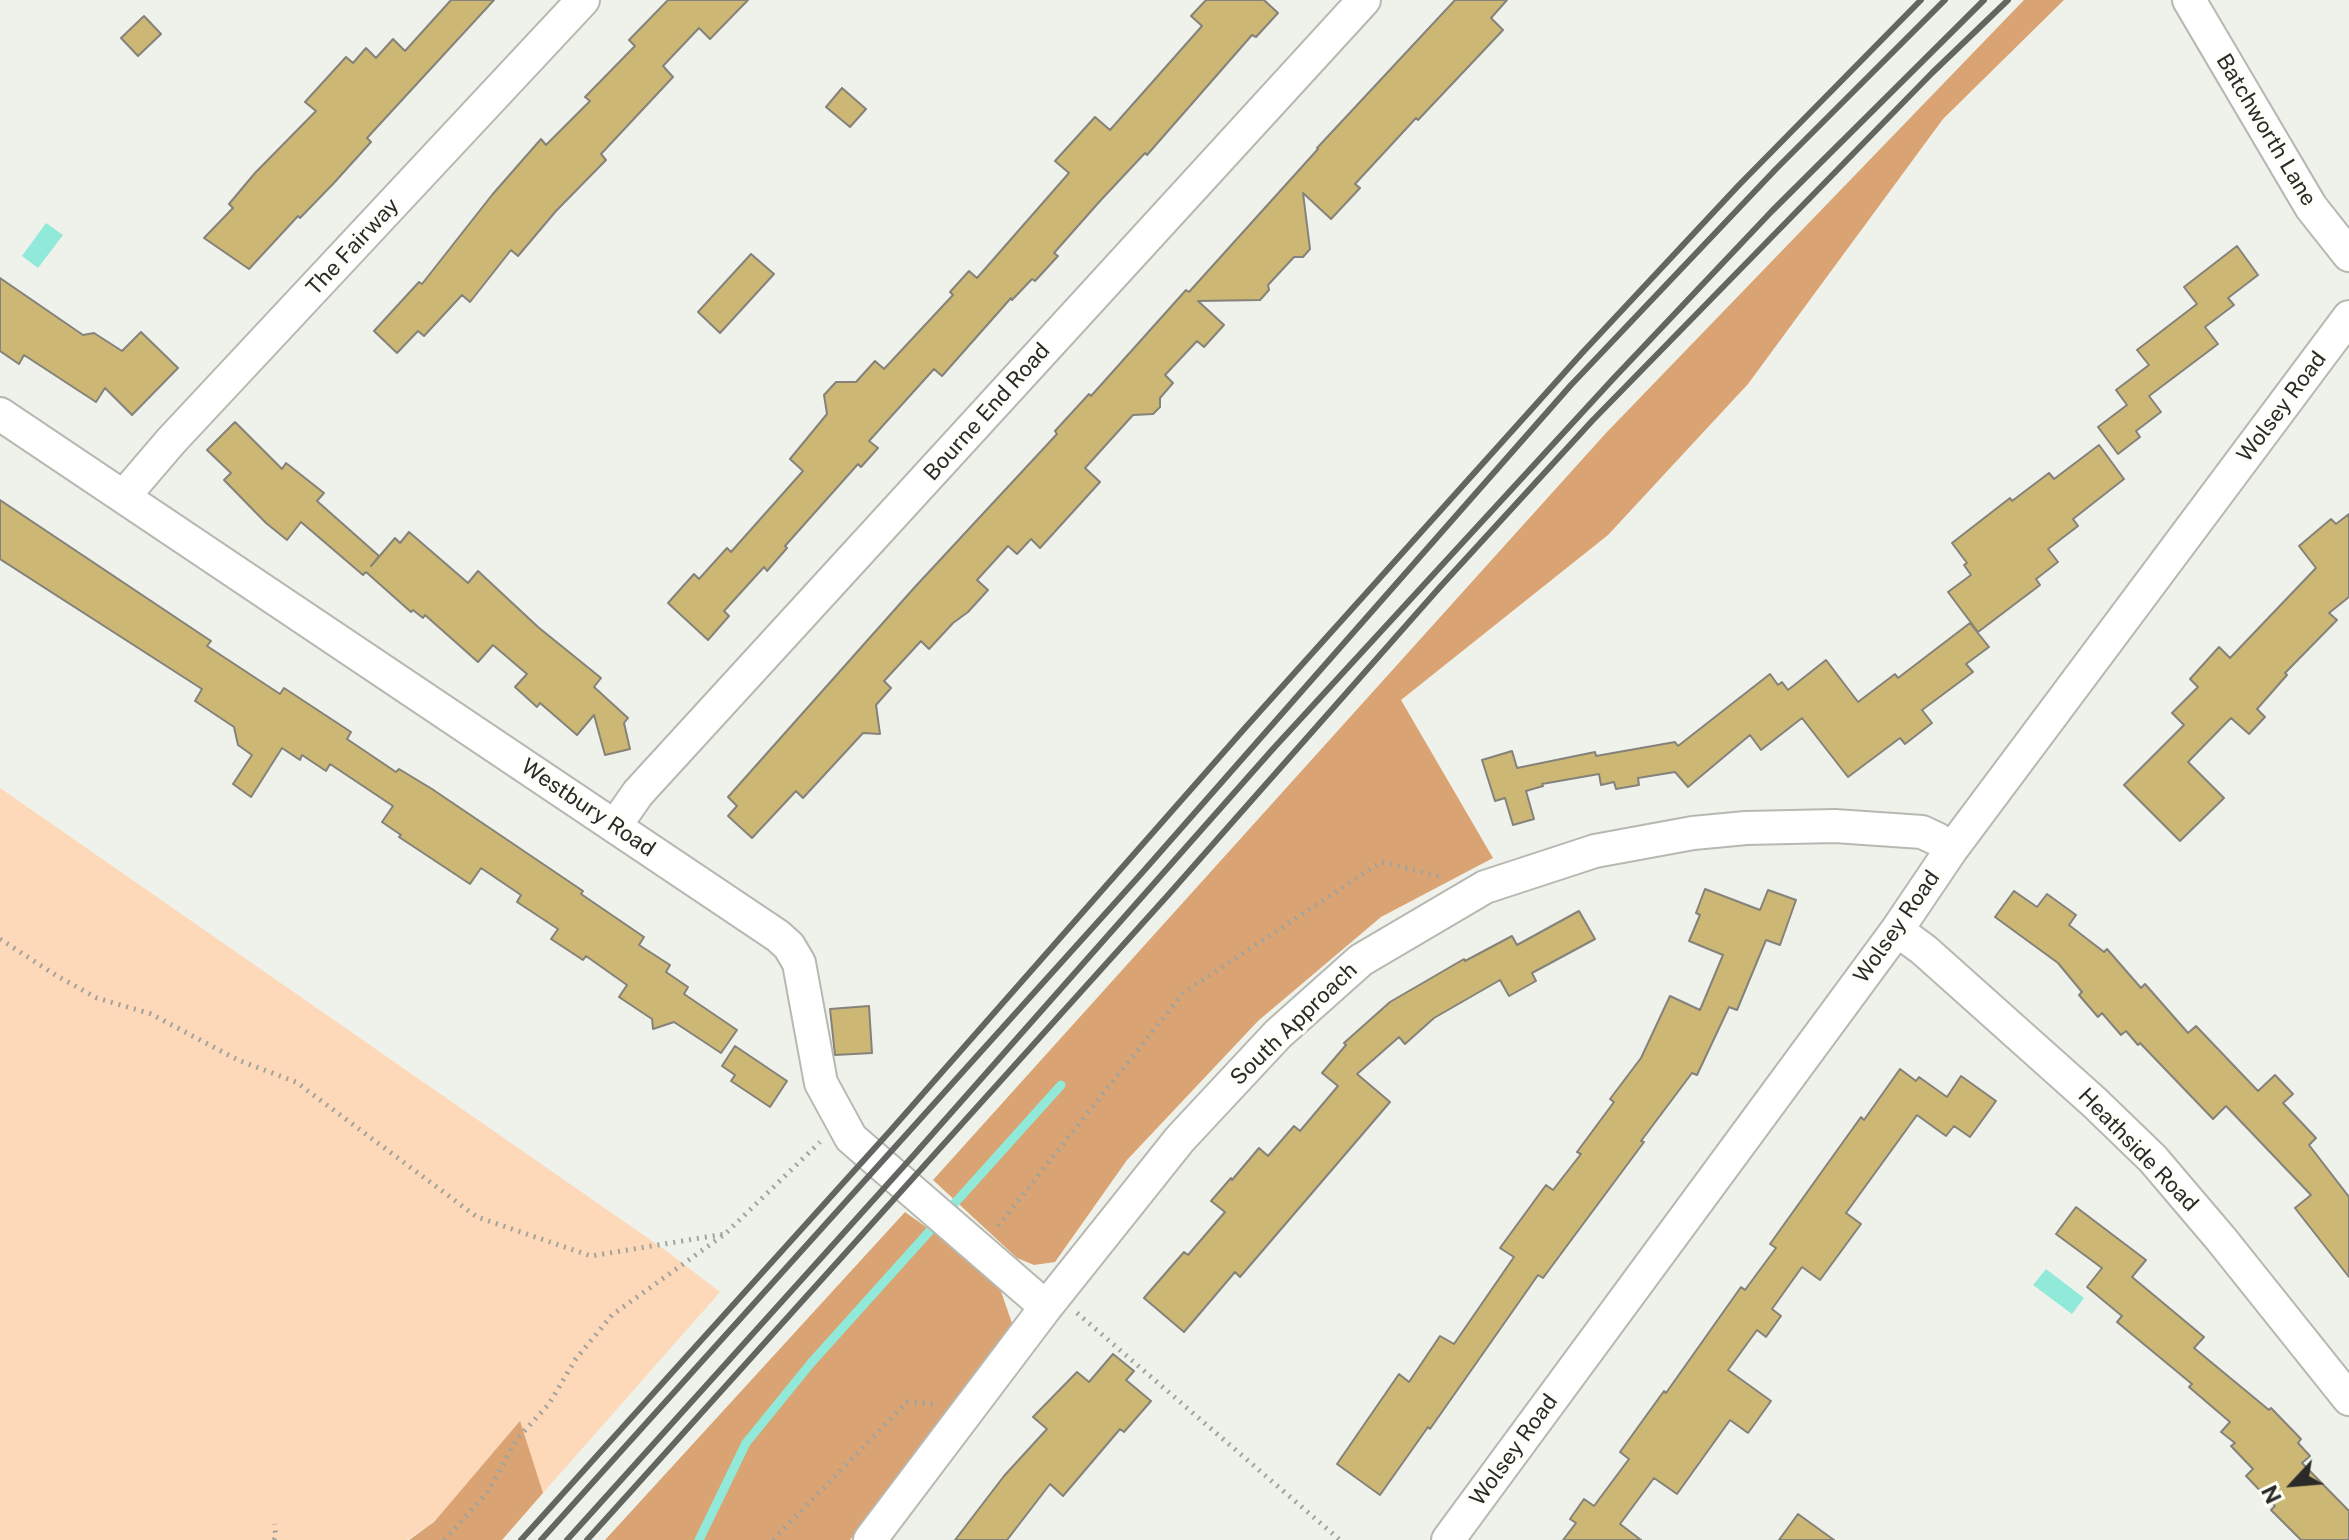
<!DOCTYPE html>
<style>
body{margin:0}
#map{position:relative;width:2349px;height:1540px;overflow:hidden;background:#eff2ea;font-family:"Public Sans",sans-serif}
canvas{display:block}
.north{position:absolute;left:2253px;top:1444px;width:80px;height:80px;-webkit-text-stroke:6px #fdfff8;paint-order:stroke;rotate:244deg;font-size:22px;font-weight:700;line-height:32px;text-align:center;color:#2a2b28}
.north::after{content:'';display:block;margin:auto;width:28px;height:36px;background:#2a2b28;clip-path:polygon(50% 0,100% 100%,50% 72%,0 100%)}
</style>
<div id="map">
<canvas width="2349" height="1540"></canvas>
<div class="north">N</div>
</div>
<script>
const context = document.querySelector('canvas').getContext('2d');
context.lineJoin = 'round';
function fill(path, color) { context.fillStyle = color; context.fill(path, 'evenodd'); }
const poly = rows => new Path2D(rows.map(r => 'M' + r).join(''));
function stroke(path, color, width, dash) { context.strokeStyle = color; context.lineWidth = width; context.lineCap = dash ? 'butt' : 'round'; context.setLineDash(dash || []); context.stroke(path); }
function label(font, color, halo, rows, align = 'center') {
  context.font = font + ' "Public Sans",sans-serif'; context.lineWidth = 7; context.setLineDash([]); context.textBaseline = 'middle'; context.strokeStyle = halo; context.fillStyle = color; for (const [text, x, y, turn = 0] of rows) {
    context.save(); context.translate(x, y); context.rotate((+turn || 0) * Math.PI / 180); context.textAlign = isNaN(turn) ? turn : align; if (halo) context.strokeText(text, 0, 0); context.fillText(text, 0, 0); context.restore();
  }
}
const green = poly([
 [0,788,665,1250,720,1292,543,1493,489,1458,434,1522,407,1540,0,1540]
]);
const forest = poly([
 [2024,0,2064,0,1943,119,1748,384,1608,535,1401,700,1493,858,1381,917,1258,1021,1127,1160,1055,1262,1034,1265,1017,1258,933,1180,1606,433],
 [905,1212,996,1277,1013,1326,850,1540,605,1540],
 [520,1421,543,1493,502,1540,409,1540,434,1522]
]);
const water = poly([
 [46,223,63,235,38,268,22,256],
 [2046,1269,2084,1298,2072,1314,2033,1285]
]);
const stream = poly([
 [699,1540,746,1443,811,1363,1061,1085]
]);
const building = poly([
 [451,0,494,0,367,138,371,142,333,184,300,218,298,216,249,269,204,238,233,208,229,204,255,173,316,111,305,102,346,57,353,63,366,48,376,58,393,39,405,51,451,0],
 [668,0,748,0,710,39,699,28,663,66,673,77,601,154,606,160,556,211,518,256,511,250,470,302,462,295,424,336,418,331,397,353,374,331,419,282,422,284,492,195,541,139,546,145,590,101,585,97,635,46,629,40,668,0],
 [1206,0,1264,0,1278,13,1256,37,1252,35,1147,155,1145,153,1100,201,1054,253,1058,256,1035,281,1032,279,1012,300,1011,298,942,376,934,369,869,441,878,448,861,467,858,464,785,546,787,548,767,571,764,567,724,611,729,616,708,640,668,603,694,574,699,579,727,548,731,552,803,471,790,459,827,414,824,395,836,382,856,382,875,361,884,369,953,295,950,292,969,271,977,278,1069,173,1055,161,1095,117,1110,130,1202,26,1191,16,1206,0],
 [1455,0,1507,0,1491,18,1503,30,1418,120,1416,118,1355,184,1360,188,1331,219,1303,193,1310,249,1303,257,1294,257,1268,285,1269,290,1260,300,1198,301,1224,325,1204,347,1197,341,1165,375,1173,383,1160,398,1160,407,1153,414,1133,415,1085,468,1100,482,1040,548,1031,539,1017,554,1008,546,977,580,988,590,968,612,953,623,929,649,921,641,884,681,891,688,876,705,880,734,863,733,803,798,796,791,752,838,728,816,737,806,728,797,914,588,1057,434,1055,431,1089,394,1091,396,1186,290,1189,292,1318,149,1317,148,1455,0],
 [144,16,161,34,138,56,121,38,144,16],
 [842,88,866,109,850,127,826,107,842,88],
 [2237,246,2258,275,2228,298,2234,305,2205,327,2218,344,2149,396,2161,412,2136,431,2140,437,2118,454,2098,427,2127,405,2116,390,2149,365,2137,350,2197,304,2184,287,2237,246],
 [751,254,774,274,720,333,698,312,751,254],
 [0,278,83,335,94,333,122,351,141,332,178,368,132,415,105,388,96,402,24,355,19,364,0,351,0,278],
 [235,422,282,469,286,463,324,493,317,501,379,556,371,566,395,538,400,543,409,532,468,583,478,571,538,627,601,678,594,687,628,718,624,723,630,749,605,755,594,715,577,735,540,703,537,707,515,687,527,674,493,645,478,662,425,615,423,618,413,610,411,612,366,572,363,575,301,522,287,540,266,523,224,480,231,473,207,450,235,422],
 [2099,445,2124,479,2073,519,2078,526,2048,549,2058,562,2036,579,2040,585,1978,632,1948,592,1971,575,1964,565,1967,563,1952,543,2010,498,2012,501,2049,473,2054,479,2099,445],
 [0,500,211,641,207,646,280,694,284,688,351,732,347,739,396,772,399,769,432,789,583,891,581,894,644,937,639,945,670,965,666,972,688,987,684,994,737,1030,721,1053,674,1022,653,1029,652,1019,619,997,627,985,586,956,583,960,551,939,558,929,517,902,521,895,481,868,470,884,399,837,401,835,382,822,393,806,330,764,326,771,302,755,300,760,282,748,251,797,233,784,252,755,238,745,234,727,195,701,202,689,0,559,0,500],
 [2349,514,2349,597,2329,613,2337,620,2285,673,2287,675,2257,709,2265,717,2249,734,2231,718,2188,762,2224,798,2180,841,2124,785,2184,725,2172,713,2198,687,2190,679,2219,647,2230,658,2316,568,2299,546,2331,519,2336,524,2349,514],
 [1970,623,1989,647,1966,664,1973,672,1922,710,1932,723,1905,744,1900,738,1848,777,1802,718,1761,750,1750,735,1688,787,1675,772,1638,778,1639,785,1616,789,1614,782,1601,785,1599,774,1542,784,1543,786,1526,791,1534,819,1513,825,1505,798,1495,801,1482,760,1512,751,1517,768,1595,752,1596,756,1675,742,1678,746,1770,674,1778,685,1782,682,1788,690,1826,660,1858,702,1895,674,1898,678,1970,623],
 [1705,889,1760,910,1768,890,1796,900,1780,945,1766,940,1737,1010,1729,1007,1697,1075,1692,1073,1641,1141,1644,1142,1543,1278,1538,1275,1430,1429,1428,1427,1380,1495,1337,1464,1399,1374,1409,1382,1440,1336,1454,1344,1514,1257,1500,1248,1546,1185,1553,1190,1581,1154,1577,1152,1614,1102,1610,1099,1641,1058,1670,996,1700,1010,1723,955,1689,941,1700,915,1696,913,1705,889],
 [2014,891,2037,907,2047,894,2076,915,2069,925,2104,952,2107,949,2141,988,2145,984,2188,1033,2196,1026,2258,1091,2275,1075,2293,1094,2283,1103,2316,1138,2309,1145,2349,1197,2349,1277,2295,1208,2311,1195,2226,1106,2213,1119,2140,1043,2138,1045,2126,1031,2121,1035,2102,1013,2098,1017,2079,995,2082,992,2058,963,1995,917,2014,891],
 [1579,911,1595,939,1532,973,1536,981,1509,996,1500,980,1434,1018,1405,1044,1399,1037,1357,1074,1390,1102,1240,1277,1235,1272,1184,1332,1144,1298,1184,1252,1188,1255,1225,1212,1211,1201,1231,1178,1232,1180,1259,1148,1268,1156,1294,1126,1300,1131,1338,1086,1322,1073,1346,1045,1344,1043,1390,1002,1464,959,1465,961,1512,936,1517,945,1579,911],
 [869,1006,872,1053,835,1055,830,1009,869,1006],
 [735,1046,787,1081,770,1107,731,1081,735,1075,722,1066,735,1046],
 [1900,1069,1916,1081,1919,1077,1947,1097,1961,1076,1996,1101,1970,1137,1954,1126,1946,1136,1917,1115,1846,1213,1861,1224,1820,1280,1802,1267,1772,1309,1781,1316,1766,1337,1757,1330,1728,1370,1771,1401,1748,1433,1730,1420,1677,1494,1654,1478,1620,1524,1641,1540,1563,1540,1576,1523,1570,1519,1584,1499,1594,1506,1629,1459,1620,1452,1664,1391,1666,1393,1741,1287,1745,1290,1776,1248,1770,1244,1861,1117,1864,1120,1900,1069],
 [2076,1207,2146,1260,2132,1277,2204,1337,2194,1348,2269,1410,2271,1408,2301,1439,2298,1443,2310,1456,2302,1463,2349,1511,2349,1540,2301,1540,2271,1510,2275,1506,2246,1476,2253,1469,2231,1446,2235,1443,2221,1432,2230,1422,2189,1387,2192,1384,2117,1322,2122,1316,2087,1287,2102,1268,2056,1234,2076,1207],
 [1113,1354,1134,1371,1126,1380,1151,1401,1124,1432,1120,1429,1063,1496,1050,1484,1007,1540,955,1540,1004,1476,1047,1429,1033,1417,1077,1372,1089,1382,1113,1354],
 [1798,1514,1834,1540,1779,1540,1798,1514]
]);
const path = poly([
 [0,939,57,976,97,998,151,1014,238,1060,296,1082,477,1217,591,1256,725,1234],
 [998,1226,1183,993,1381,862,1442,877],
 [1077,1313,1340,1540],
 [274,1540,276,1536,274,1524],
 [444,1540,487,1493,517,1439,549,1404,575,1360,612,1315,725,1234,820,1142],
 [773,1540,907,1402,938,1404]
]);
const minor = poly([
 [2189,0,2311,207,2349,255],
 [0,414,778,936,789,946,799,963,821,1083,851,1138,1046,1307],
 [124,496,171,441,583,0],
 [615,826,638,793,1364,0],
 [1897,930,1924,950,2094,1102,2153,1159,2221,1239,2349,1399],
 [870,1540,1046,1307,1180,1139,1278,1034,1361,960,1485,887,1595,851,1693,833,1746,828,1835,826,1922,832,1937,839,1951,850],
 [1448,1540,1897,930,1951,850,2349,317]
]);
const rail = poly([
 [521,1540,891,1130,1245,728,1583,352,1739,185,1921,0],
 [541,1540,1141,874,1571,385,1776,169,1945,0],
 [567,1540,913,1156,1272,750,1613,379,1772,211,1984,0],
 [587,1540,1169,894,1440,587,1592,421,1932,73,2008,0]
]);
const streetNames = [
 ["Batchworth Lane",2266,130,59],
 ["The Fairway",353,247,-47],
 ["Wolsey Road",2282,407,-53],
 ["Bourne End Road",987,412,-48],
 ["Westbury Road",588,808,34],
 ["Wolsey Road",1897,927,-55],
 ["South Approach",1294,1024,-44],
 ["Heathside Road",2138,1150,46],
 ["Wolsey Road",1514,1450,-54]
];
fill(green, '#fdd8b9');
fill(forest, '#d9a373');
fill(water, '#91ead9');
stroke(stream, '#91ead9', 9);
fill(building, '#cdb774');
stroke(building, '#84827a', 2);
stroke(minor, '#b6b9b1', 36);
stroke(path, '#a1a39d', 5, [2, 6]);
stroke(minor, '#fff', 32);
stroke(rail, '#636560', 6);
label('22px', '#2a2b28', '#fdfff8', streetNames);
</script>
